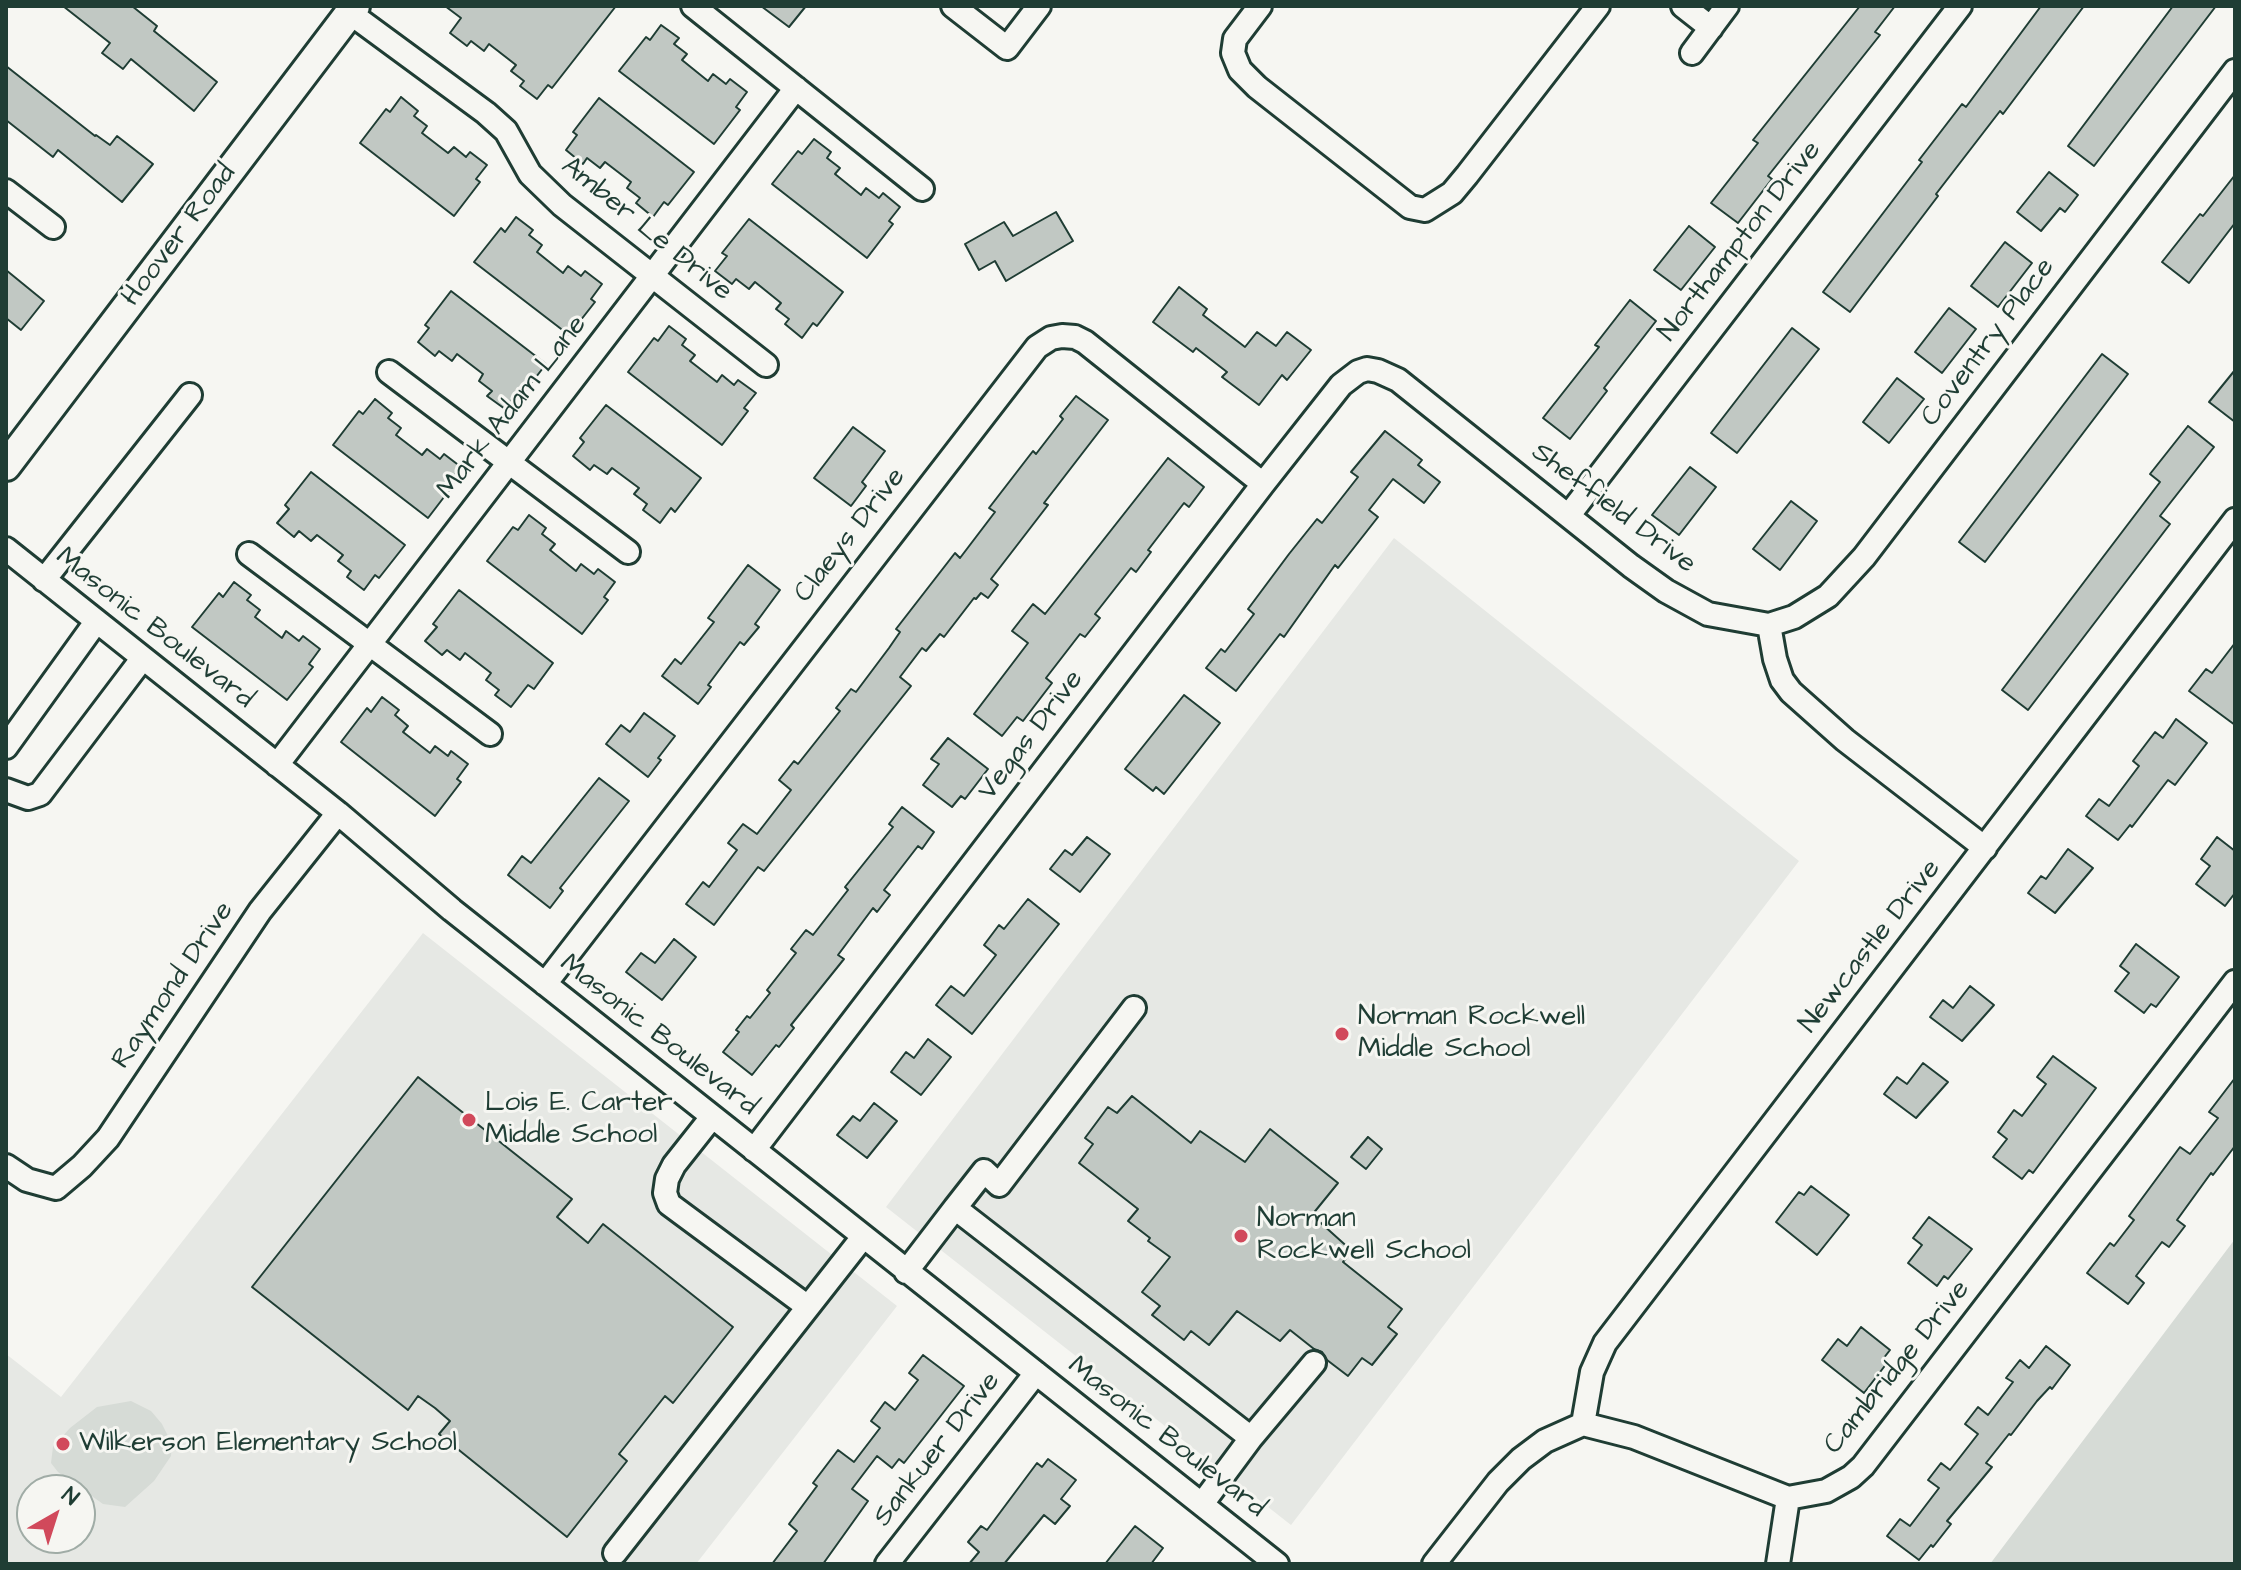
<!DOCTYPE html>
<style>
body{margin:0}
#map{position:relative;width:2241px;height:1570px;overflow:hidden;background:#f6f6f2;font-family:"Architects Daughter",sans-serif}
canvas{display:block}
.frame{position:absolute;inset:0;border:8px solid #1f3d34;pointer-events:none}
.north{position:absolute;left:16px;top:1474px;width:80px;height:80px;box-sizing:border-box;background:#f6f6f2;border:2px solid #a0aca6;border-radius:50%;rotate:39deg;font-size:22px;font-weight:700;line-height:32px;text-align:center;color:#1f3d34}
.north::after{content:'';display:block;margin:auto;width:28px;height:36px;background:#d1495b;clip-path:polygon(50% 0,100% 100%,50% 72%,0 100%)}
</style>
<div id="map">
<canvas width="2241" height="1570"></canvas>
<div class="frame"></div>
<div class="north">N</div>
</div>
<script>
const context = document.querySelector('canvas').getContext('2d');
context.lineJoin = 'round';
function fill(path, color) { context.fillStyle = color; context.fill(path, 'evenodd'); }
const poly = rows => new Path2D(rows.map(r => 'M' + r).join(''));
function stroke(path, color, width, dash) { context.strokeStyle = color; context.lineWidth = width; context.lineCap = dash ? 'butt' : 'round'; context.setLineDash(dash || []); context.stroke(path); }
function label(font, color, halo, rows, align = 'center') {
  context.font = font + ' "Architects Daughter",sans-serif'; context.lineWidth = 6; context.setLineDash([]); context.textBaseline = 'middle'; context.strokeStyle = halo; context.fillStyle = color; for (const [text, x, y, turn = 0] of rows) {
    context.save(); context.translate(x, y); context.rotate((+turn || 0) * Math.PI / 180); context.textAlign = isNaN(turn) ? turn : align; if (halo) context.strokeText(text, 0, 0); context.fillText(text, 0, 0); context.restore();
  }
}
const built = poly([
 [1394,538,1799,861,1291,1525,886,1207],
 [423,933,897,1306,696,1564,6,1564,6,1354,61,1397],
 [32,1490,80,1490,80,1538,32,1538]
]);
const green = poly([
 [2235,1239,2235,1564,1990,1564],
 [131,1401,151,1411,162,1424,172,1444,171,1456,154,1481,125,1507,103,1504,58,1472,51,1463,53,1447,70,1428,97,1407]
]);
const building = poly([
 [63,6,132,6,157,26,154,31,217,82,194,111,131,59,123,69,102,53,110,43,63,6],
 [445,6,616,6,552,88,548,85,537,99,520,86,524,81,511,71,516,65,489,44,484,51,471,41,467,46,450,33,461,18,445,6],
 [761,6,806,6,789,27,761,6],
 [1860,6,1895,6,1875,32,1880,35,1768,176,1772,179,1738,223,1711,203,1758,143,1753,140,1860,6],
 [2041,6,2084,6,2003,114,2000,111,1936,194,1938,196,1850,312,1823,292,1922,162,1919,160,1962,104,1966,107,2041,6],
 [2173,6,2216,6,2094,166,2068,146,2173,6],
 [661,25,679,38,674,44,687,54,682,60,708,81,713,74,726,84,730,79,747,92,736,107,740,110,714,144,619,71,646,37,650,40,661,25],
 [6,66,95,136,96,135,110,145,117,136,153,164,122,202,58,150,53,157,6,120,6,66],
 [401,97,418,111,414,116,427,126,422,133,448,153,454,147,466,157,470,152,487,165,476,179,480,182,454,216,360,143,386,109,390,112,401,97],
 [599,98,694,172,668,205,664,202,653,217,636,203,640,198,627,188,631,182,605,162,600,168,587,158,583,164,566,150,577,135,573,132,599,98],
 [814,139,831,152,827,158,840,168,835,174,861,195,866,188,879,198,883,193,900,207,889,221,893,224,867,258,772,184,798,151,802,154,814,139],
 [2049,172,2078,195,2065,212,2060,208,2041,231,2017,212,2049,172],
 [2235,175,2235,223,2189,283,2162,262,2200,214,2203,216,2235,175],
 [1056,212,1073,241,1006,281,995,261,979,270,965,244,1004,222,1013,236,1056,212],
 [516,217,533,230,529,235,542,245,537,252,563,273,568,266,581,276,585,271,602,284,591,299,595,302,569,335,474,262,501,228,505,232,516,217],
 [749,219,843,292,817,326,813,323,802,338,785,324,789,319,776,309,781,303,755,282,749,289,736,279,732,284,715,271,727,256,722,253,749,219],
 [1689,226,1715,247,1681,290,1654,270,1689,226],
 [2005,242,2032,263,1998,307,1971,286,2005,242],
 [6,270,44,301,21,330,6,318,6,270],
 [1179,287,1207,309,1203,315,1245,347,1257,332,1276,346,1287,332,1311,350,1287,380,1282,375,1259,405,1222,377,1227,372,1196,348,1193,352,1153,322,1179,287],
 [451,291,546,364,520,398,515,395,505,409,487,396,492,391,479,381,483,374,457,354,452,361,439,351,435,356,418,342,429,328,425,325,451,291],
 [1630,300,1656,321,1604,388,1607,391,1570,439,1543,418,1599,347,1595,345,1630,300],
 [1949,308,1976,329,1942,373,1915,352,1949,308],
 [669,326,686,339,682,345,695,355,690,361,717,382,722,375,734,385,738,380,756,393,744,408,748,411,722,445,628,372,654,338,658,341,669,326],
 [1792,328,1819,349,1737,453,1711,433,1792,328],
 [2102,354,2128,374,1985,562,1959,542,2102,354],
 [2235,370,2235,422,2209,402,2235,370],
 [1897,378,1924,399,1889,443,1863,422,1897,378],
 [1076,396,1108,420,1044,503,1048,505,991,579,998,585,988,598,981,593,976,599,974,598,944,637,940,634,926,651,922,648,900,677,911,686,764,871,758,867,714,925,686,904,703,882,709,887,737,850,728,843,743,824,757,834,791,790,779,780,794,761,798,764,840,711,836,708,851,689,856,692,889,648,900,632,896,629,955,553,960,558,995,512,989,508,1033,451,1036,454,1063,419,1060,416,1076,396],
 [375,399,392,413,388,418,401,428,396,435,422,455,427,449,440,459,444,454,461,467,450,481,454,484,428,518,333,445,359,411,363,414,375,399],
 [606,405,701,478,675,512,671,508,660,523,643,510,647,504,634,494,639,488,612,468,607,474,594,465,590,470,573,456,584,442,580,438,606,405],
 [2188,426,2214,447,2160,516,2170,524,2028,710,2002,690,2160,482,2150,474,2188,426],
 [853,427,885,451,862,482,866,486,851,506,814,478,853,427],
 [1385,431,1422,460,1418,465,1440,482,1424,503,1393,479,1369,510,1378,517,1338,568,1335,565,1284,637,1280,634,1236,691,1206,668,1221,649,1225,652,1254,614,1248,609,1289,554,1317,519,1322,523,1358,477,1351,472,1385,431],
 [1168,458,1204,487,1189,507,1184,503,1148,550,1151,552,1136,572,1131,568,1095,614,1100,618,1085,637,1080,634,1046,678,1052,683,1023,721,1017,717,1002,736,974,714,1028,643,1012,631,1033,604,1045,614,1168,458],
 [1690,467,1716,487,1679,535,1652,515,1690,467],
 [311,472,405,545,379,578,375,575,364,590,347,577,351,571,338,561,343,555,317,535,311,541,299,531,294,537,277,523,289,509,285,505,311,472],
 [1791,501,1817,521,1780,570,1753,549,1791,501],
 [529,515,546,528,542,534,555,544,550,550,576,571,581,564,594,574,598,569,615,582,604,597,608,600,582,634,487,561,513,527,518,530,529,515],
 [748,565,780,590,755,624,759,627,744,645,740,642,708,685,711,687,698,704,662,676,675,659,681,664,714,622,708,618,748,565],
 [234,582,251,595,247,600,260,610,255,617,282,638,286,631,299,641,303,636,320,649,309,664,313,667,287,700,192,627,219,593,223,597,234,582],
 [459,590,553,663,534,689,528,685,511,707,495,695,499,690,486,680,491,673,465,653,460,660,447,650,442,655,425,641,437,627,433,624,459,590],
 [2235,643,2235,725,2189,691,2206,669,2212,673,2235,643],
 [1184,695,1220,723,1164,794,1156,787,1153,791,1125,769,1184,695],
 [382,697,399,710,395,715,408,726,403,732,430,753,435,746,448,756,451,751,468,764,457,779,461,782,435,816,341,742,367,708,371,712,382,697],
 [644,713,675,736,658,758,661,760,648,777,606,744,621,725,630,732,644,713],
 [2176,719,2207,743,2175,785,2168,780,2132,827,2130,825,2118,840,2086,816,2099,799,2109,806,2139,766,2133,761,2155,732,2163,738,2176,719],
 [948,738,988,769,965,799,961,796,952,807,923,785,939,764,931,759,948,738],
 [599,778,629,801,560,888,563,891,550,908,508,875,522,856,531,863,599,778],
 [902,807,934,832,922,849,918,846,884,890,890,895,877,912,873,908,838,955,844,959,791,1025,794,1028,779,1047,776,1045,752,1075,723,1052,739,1032,736,1030,747,1016,750,1018,770,993,767,990,796,953,791,949,806,930,813,935,848,890,845,887,893,827,889,824,902,807],
 [1087,837,1110,854,1080,892,1050,869,1065,850,1072,855,1087,837],
 [2217,837,2235,851,2235,893,2225,906,2196,884,2210,866,2201,859,2217,837],
 [2068,849,2093,868,2055,913,2028,893,2041,876,2046,879,2068,849],
 [1028,899,1059,924,972,1034,936,1005,951,986,964,996,996,955,984,945,999,925,1004,929,1028,899],
 [674,939,696,957,662,1000,626,972,641,953,655,963,674,939],
 [2136,944,2179,977,2156,1007,2151,1004,2144,1013,2115,991,2129,973,2120,966,2136,944],
 [1970,986,1994,1005,1962,1041,1930,1017,1943,1000,1953,1008,1970,986],
 [928,1039,951,1057,921,1095,891,1072,906,1052,914,1058,928,1039],
 [2053,1056,2096,1088,2033,1173,2029,1170,2022,1179,1993,1157,2007,1139,1998,1132,2014,1110,2022,1116,2046,1084,2037,1077,2053,1056],
 [1923,1063,1948,1082,1916,1118,1884,1094,1897,1077,1907,1084,1923,1063],
 [418,1077,572,1199,557,1217,588,1243,603,1224,733,1327,673,1403,665,1396,619,1454,627,1461,567,1537,439,1434,450,1421,435,1408,418,1396,408,1410,252,1287,418,1077],
 [2235,1078,2235,1146,2213,1175,2211,1173,2177,1220,2185,1226,2169,1247,2162,1242,2136,1276,2144,1283,2128,1304,2087,1273,2110,1243,2114,1246,2134,1220,2129,1216,2180,1147,2190,1154,2218,1118,2209,1112,2235,1078],
 [1132,1096,1191,1143,1200,1131,1245,1162,1270,1129,1338,1183,1312,1215,1352,1251,1343,1262,1402,1309,1388,1327,1397,1334,1372,1365,1362,1358,1348,1376,1327,1360,1322,1352,1314,1349,1290,1330,1280,1341,1237,1311,1209,1345,1191,1331,1184,1340,1152,1315,1160,1306,1142,1292,1170,1257,1148,1241,1150,1238,1128,1221,1138,1209,1079,1163,1093,1144,1085,1138,1108,1107,1117,1113,1132,1096],
 [874,1103,897,1121,867,1158,837,1135,853,1116,860,1121,874,1103],
 [1368,1137,1382,1149,1366,1169,1351,1157,1368,1137],
 [1811,1186,1849,1215,1817,1255,1776,1222,1799,1192,1804,1195,1811,1186],
 [1929,1217,1972,1249,1948,1279,1944,1276,1937,1286,1908,1263,1922,1245,1913,1238,1929,1217],
 [1861,1327,1890,1350,1883,1359,1887,1363,1864,1393,1822,1360,1838,1339,1847,1346,1861,1327],
 [2046,1346,2070,1365,2052,1389,2050,1387,2037,1401,2011,1435,2009,1434,1986,1463,1992,1467,1947,1521,1951,1524,1933,1547,1931,1545,1919,1560,1887,1536,1900,1519,1910,1526,1939,1488,1928,1480,1941,1463,1950,1470,1978,1434,1965,1424,1978,1407,1988,1415,2013,1382,2006,1378,2020,1360,2029,1368,2046,1346],
 [923,1355,964,1386,904,1463,899,1459,892,1468,877,1456,852,1489,868,1501,823,1564,772,1564,797,1531,789,1524,817,1486,813,1483,838,1450,854,1462,880,1428,871,1421,885,1402,895,1410,918,1380,909,1373,923,1355],
 [1048,1459,1076,1480,1061,1499,1070,1506,1055,1524,1044,1515,1004,1564,969,1564,979,1552,968,1542,981,1526,987,1530,1037,1463,1042,1467,1048,1459],
 [1135,1526,1163,1548,1151,1564,1105,1564,1135,1526]
]);
const minor = poly([
 [693,6,922,189],
 [953,6,1007,48,1039,6],
 [1260,6,1235,39,1233,53,1240,70,1257,87,1410,207,1425,210,1452,193,1467,175,1598,6],
 [1683,6,1711,28],
 [350,13,486,113,506,131,530,174,562,205,766,365],
 [1692,53,1727,6],
 [6,191,53,227],
 [389,372,628,552],
 [1569,515,1960,6],
 [6,549,338,813,452,910,1277,1564],
 [249,554,490,734],
 [44,580,190,395],
 [1769,625,1794,617,1828,596,1864,557,2235,71],
 [6,747,96,622],
 [277,765,796,88],
 [6,790,28,798,40,794,142,659],
 [545,984,1037,347,1051,338,1062,336,1075,337,1085,342,1263,484],
 [712,1117,674,1165,667,1179,665,1193,669,1204,808,1307],
 [754,1150,1263,484,1341,385,1358,372,1367,369,1378,371,1398,380,1631,566,1666,591,1708,614,1769,625,1775,659,1782,680,1791,692,1845,740,1985,848],
 [6,1166,27,1180,56,1188,82,1166,108,1138,260,911,338,813],
 [955,1208,984,1171,999,1185,1134,1008],
 [906,1272,955,1208,1251,1438,1202,1504],
 [1583,1424,1592,1372,1605,1343,2235,520],
 [1251,1438,1314,1363],
 [615,1553,863,1237],
 [887,1564,1036,1373],
 [1434,1564,1498,1482,1521,1459,1545,1441,1583,1424,1634,1437,1788,1498,1826,1491,1851,1477,1863,1466,2235,982],
 [1778,1564,1788,1498]
]);
const major = poly([
 [6,466,355,6]
]);
const markers = [
 [1342,1034,8,"#d1495b"],
 [469,1120,8,"#d1495b"],
 [1241,1236,8,"#d1495b"],
 [63,1444,8,"#d1495b"]
];
const streetNames = [
 ["Amber Le Drive",646,230,39],
 ["Hoover Road",180,236,-53],
 ["Northampton Drive",1741,242,-52],
 ["Coventry Place",1989,343,-53],
 ["Mark Adam Lane",513,408,-52],
 ["Sheffield Drive",1613,509,37],
 ["Claeys Drive",851,536,-52],
 ["Masonic Boulevard",154,629,38],
 ["Vegas Drive",1032,736,-53],
 ["Newcastle Drive",1871,947,-52],
 ["Raymond Drive",174,986,-56],
 ["Masonic Boulevard",658,1036,38],
 ["Cambridge Drive",1898,1368,-51],
 ["Masonic Boulevard",1166,1438,38],
 ["Sankuer Drive",938,1450,-52]
];
const poiNames = [
 ["Norman Rockwell",1358,1018],
 ["Middle School",1358,1050],
 ["Lois E. Carter",485,1104],
 ["Middle School",485,1136],
 ["Norman",1257,1220],
 ["Rockwell School",1257,1252],
 ["Wilkerson Elementary School",79,1444]
];
fill(built, '#e6e8e4');
fill(green, '#d6dbd6');
fill(building, '#c1c8c3');
stroke(building, '#1f3d34', 2);
stroke(minor, '#1f3d34', 28);
stroke(major, '#1f3d34', 34);
stroke(minor, '#f6f6f2', 22);
stroke(major, '#f6f6f2', 28);
for (const [x, y, r, color] of markers) { const dot = new Path2D(); dot.arc(x, y, r, 0, 2 * Math.PI); context.fillStyle = color; context.fill(dot); stroke(dot, '#f6f6f2', 3); }
label('28px', '#1f3d34', '#f6f6f2', streetNames);
label('28px', '#1f3d34', '#f6f6f2', poiNames, 'left');
</script>
